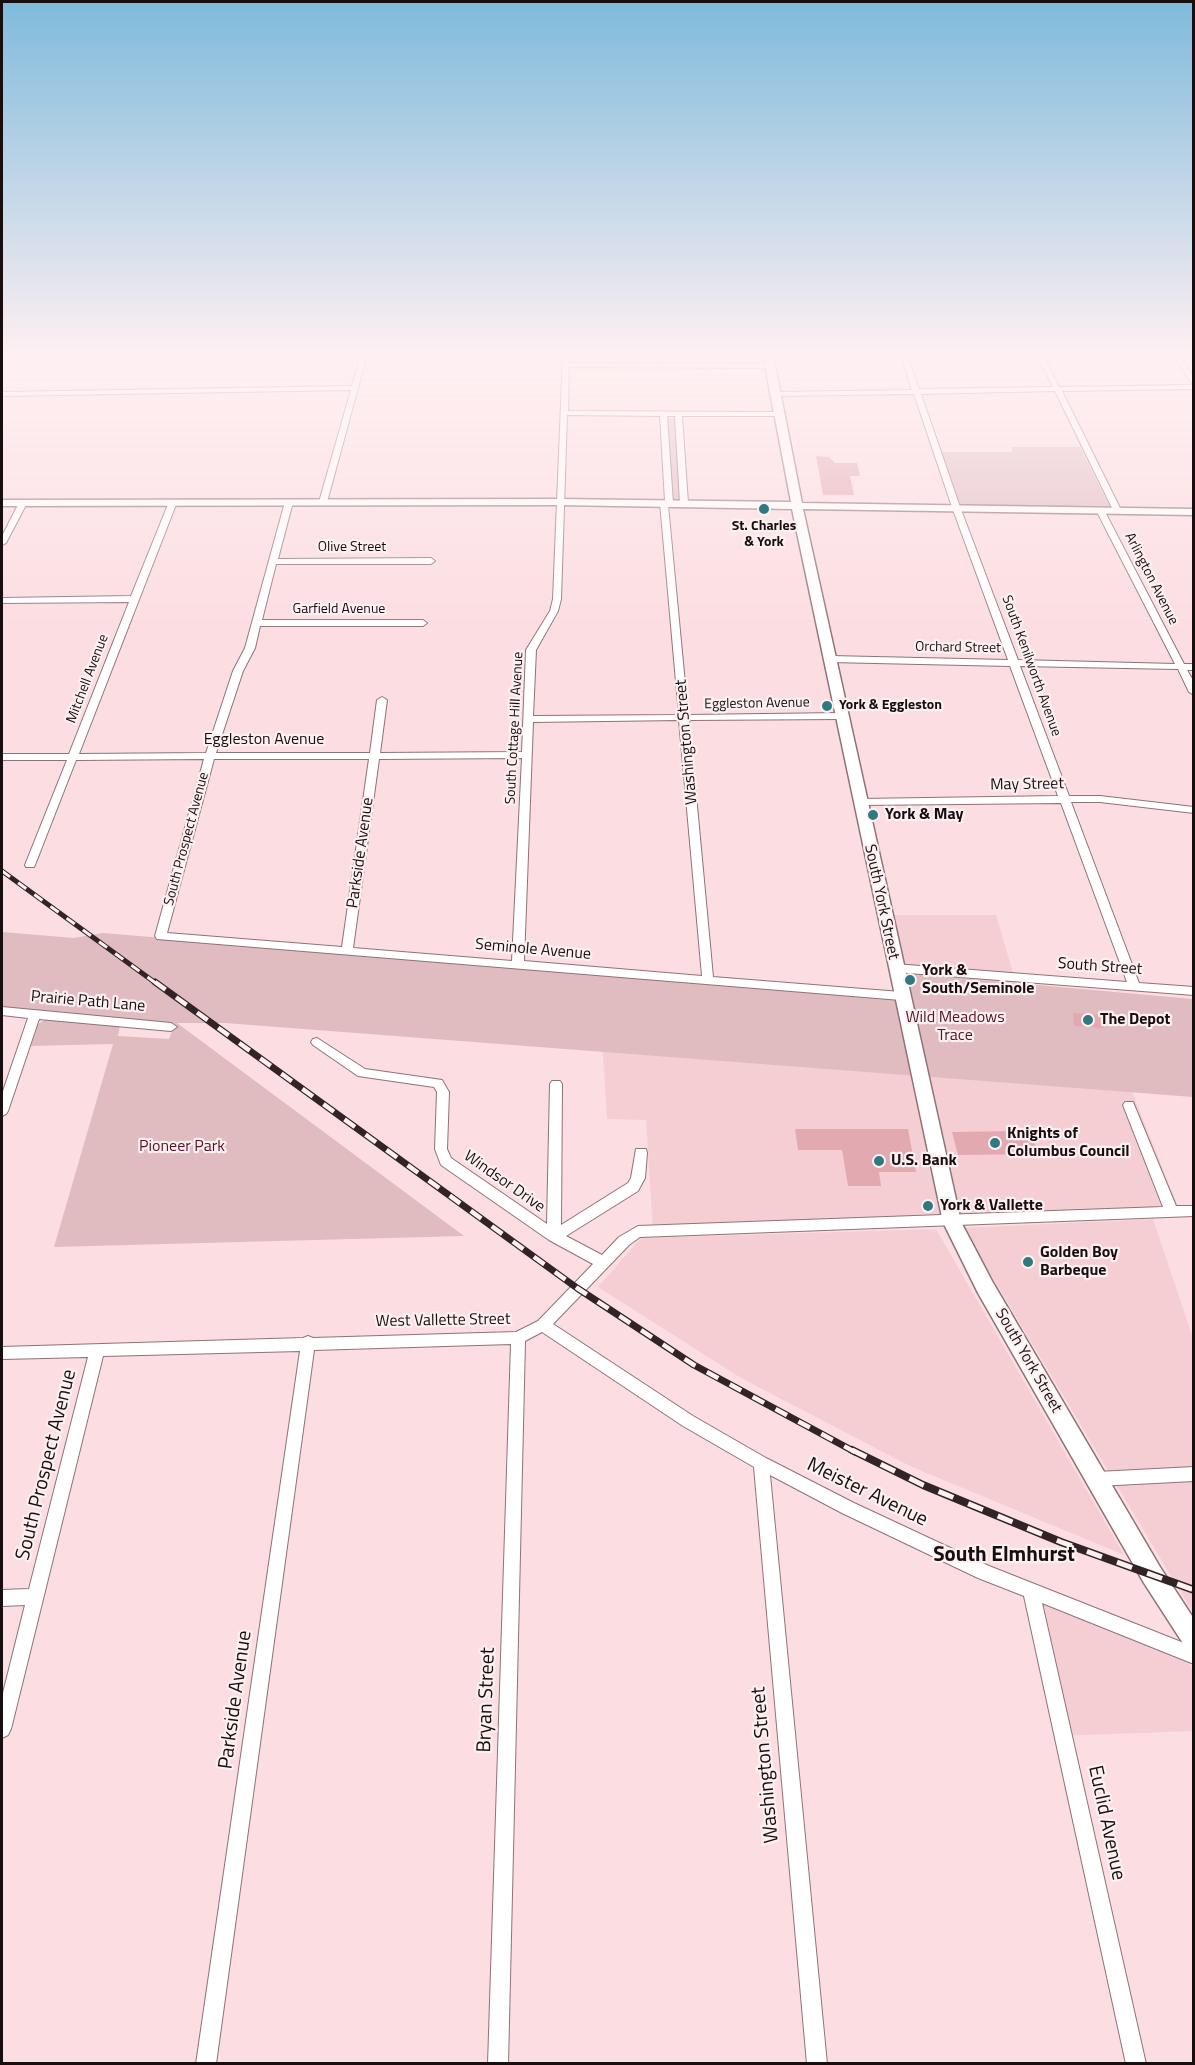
<!DOCTYPE html>
<style>
body{margin:0}
#map{position:relative;width:1195px;height:2065px;overflow:hidden;background:#fcdde1;font-family:"Titillium Web",sans-serif}
canvas{display:block}
.frame{position:absolute;inset:0;border:3px solid #180e10;pointer-events:none}
</style>
<div id="map">
<canvas width="1195" height="2065"></canvas>
<div class="frame"></div>
</div>
<script>
const context = document.querySelector('canvas').getContext('2d');
context.lineJoin = 'round';
function fill(path, color) { context.fillStyle = color; context.fill(path, 'evenodd'); }
const poly = rows => new Path2D(rows.map(r => 'M' + r).join(''));
function stroke(path, color, width, dash) { context.strokeStyle = color; context.lineWidth = width; context.lineCap = dash ? 'butt' : 'round'; context.setLineDash(dash || []); context.stroke(path); }
function label(font, color, halo, rows, align = 'center') {
  context.font = font + ' "Titillium Web",sans-serif'; context.lineWidth = 4.5; context.setLineDash([]); context.textBaseline = 'middle'; context.strokeStyle = halo; context.fillStyle = color; for (const [text, x, y, turn = 0] of rows) {
    context.save(); context.translate(x, y); context.rotate((+turn || 0) * Math.PI / 180); context.textAlign = isNaN(turn) ? turn : align; if (halo) context.strokeText(text, 0, 0); context.fillText(text, 0, 0); context.restore();
  }
}
const built = poly([
 [890,915,996,915,1016,983,904,973],
 [603,1051,1132,1092,1179,1209,653,1229,646,1120,607,1119],
 [1153,1219,1193,1338,1193,1613,963,1228],
 [936,1229,1124,1555,910,1466,741,1378,598,1287,641,1238],
 [1025,1596,1184,1655,1193,1671,1193,1731,1056,1736]
]);
const green = poly([
 [667,418,676,418,682,500,672,500],
 [1011,447,1080,447,1110,507,960,505,941,452,1013,452],
 [2,932,74,938,103,933,910,1000,904,973,1193,999,1193,1097,225,1023,177,1023,464,1236,54,1247,113,1044,31,1046,38,1024,47,1019,120,1025,118,1036,169,1039,175,1024,2,1014]
]);
const building = poly([
 [816,456,829,457,835,463,857,463,860,476,850,476,854,495,823,495],
 [1073,1013,1102,1015,1104,1028,1074,1026],
 [795,1129,908,1129,916,1172,879,1172,881,1186,848,1186,842,1150,798,1150],
 [1012,1131,1031,1131,1038,1154,958,1155,952,1132]
]);
const minor = poly([
 [361,355,367,355,327,502,323,504,319,502,351,390,2,396,2,392,352,386,361,355],
 [563,355,569,355,569,363,770,364,773,366,770,368,569,367,568,411,779,412,783,414,779,416,682,416,688,503,684,505,680,503,675,416,667,416,673,503,668,505,688,715,842,713,847,716,842,719,689,720,713,977,901,992,907,996,905,999,901,1000,157,939,155,936,204,759,76,760,35,865,34,867,26,867,25,865,67,760,2,760,2,754,69,754,129,602,2,603,2,598,131,596,169,502,173,500,177,502,79,754,206,753,233,671,245,648,285,502,289,500,293,502,278,559,431,558,435,561,431,564,276,564,262,620,423,620,427,623,423,626,260,626,255,648,243,671,216,753,370,753,377,700,382,697,387,700,380,753,522,752,526,650,550,611,553,599,563,355],
 [567,415,660,416,665,501,660,503,679,715,533,716,536,650,558,611,561,599,567,415],
 [679,720,702,976,524,961,533,722,679,720],
 [522,758,512,961,353,948,379,759,522,758],
 [214,759,369,759,342,947,167,933,214,759],
 [901,355,907,355,919,389,1053,387,1037,355,1043,355,1059,387,1193,385,1173,355,1179,355,1194,377,1194,389,1062,391,1121,510,1117,512,1113,510,1055,391,921,394,960,507,1018,660,1175,664,1096,510,1100,508,1104,510,1184,664,1194,664,1194,670,1187,670,1194,682,1194,695,1189,692,1178,669,1020,666,1069,796,1100,796,1194,807,1194,813,1100,802,1071,802,1139,983,1194,987,1194,995,895,972,889,968,895,964,1127,982,1061,803,860,805,855,802,860,799,1058,796,1010,666,830,662,825,659,830,656,1008,660,952,507,914,394,775,396,771,394,775,392,912,390,901,355],
 [20,501,27,503,6,543,2,545,2,536,20,501],
 [2,1007,171,1023,177,1027,171,1031,39,1019,8,1111,6,1114,2,1116,2,1094,28,1018,2,1015,2,1007],
 [317,1038,365,1069,442,1080,449,1092,447,1149,451,1158,547,1224,550,1084,552,1081,560,1081,562,1084,561,1225,628,1183,631,1178,636,1149,646,1149,647,1153,645,1178,638,1191,566,1236,602,1255,619,1237,638,1226,1163,1207,1123,1105,1125,1102,1133,1102,1176,1206,1194,1206,1194,1216,640,1237,629,1245,553,1324,693,1416,766,1458,854,1503,989,1566,1194,1647,1194,1664,1042,1603,1146,2064,1126,2064,1024,1596,978,1578,842,1513,770,1475,827,2064,807,2064,754,1467,683,1426,542,1332,525,1341,508,2064,488,2064,511,1344,314,1350,216,2064,196,2064,300,1351,103,1356,11,1729,8,1735,2,1738,2,1697,25,1605,2,1606,2,1590,29,1589,88,1357,2,1359,2,1347,303,1338,308,1336,313,1338,516,1332,538,1321,593,1264,549,1240,441,1165,435,1149,437,1092,434,1087,358,1076,313,1045,311,1042,313,1039,317,1038],
 [1194,1467,1194,1481,1097,1486,1092,1484,1089,1479,1092,1474,1097,1472,1194,1467]
]);
const secondary = poly([
 [763,355,773,355,802,503,1194,509,1194,515,803,509,961,1222,992,1281,1160,1567,1194,1619,1194,1651,1186,1648,1144,1583,978,1293,943,1222,792,509,558,505,2,506,2,500,558,499,791,502,763,355]
]);
const railFar2 = poly([
 [2,871,157,984]
]);
const railFar1 = poly([
 [155,982,577,1288,694,1365,855,1452]
]);
const rail = poly([
 [852,1450,923,1485,1061,1542,1194,1590]
]);
const markers = [
 [764,509,6,"#317980"],
 [827,706,6,"#317980"],
 [873,815,6,"#317980"],
 [910,980,6,"#317980"],
 [1088,1020,6,"#317980"],
 [995,1143,6,"#317980"],
 [879,1161,6,"#317980"],
 [928,1206,6,"#317980"],
 [1028,1262,6,"#317980"]
];
const farPoinames = [
 ["St. Charles",764,527],
 ["& York",764,543],
 ["York & Eggleston",839,706,"left"]
];
const farStreetnames = [
 ["Olive Street",352,548],
 ["Arlington Avenue",1151,579,63],
 ["Garfield Avenue",339,610],
 ["Orchard Street",958,648,1],
 ["South Kenilworth Avenue",1031,666,70],
 ["Mitchell Avenue",88,679,-69],
 ["Eggleston Avenue",757,704,-1],
 ["South Cottage Hill Avenue",515,728,-87],
 ["South Prospect Avenue",187,839,-75]
];
const streetNames = [
 ["Eggleston Avenue",264,740],
 ["Washington Street",687,742,-95],
 ["May Street",1027,785,-1],
 ["Parkside Avenue",361,853,-82],
 ["South York Street",881,902,78],
 ["Seminole Avenue",533,950,5],
 ["South Street",1100,967,4],
 ["Prairie Path Lane",88,1002,5],
 ["Windsor Drive",504,1182,35],
 ["West Vallette Street",443,1321,-1],
 ["South York Street",1028,1361,60]
];
const poiNames = [
 ["York & May",885,815],
 ["York &",922,971],
 ["South/Seminole",922,989],
 ["The Depot",1100,1020],
 ["Knights of",1007,1134],
 ["Columbus Council",1007,1152],
 ["U.S. Bank",891,1161],
 ["York & Vallette",940,1206],
 ["Golden Boy",1040,1253],
 ["Barbeque",1040,1271]
];
const parkNames = [
 ["Wild Meadows",955,1018],
 ["Trace",955,1036],
 ["Pioneer Park",182,1147]
];
const nearStreetnames = [
 ["South Prospect Avenue",47,1465,-76],
 ["Meister Avenue",867,1493,26],
 ["Parkside Avenue",236,1700,-82],
 ["Bryan Street",487,1700,-88],
 ["Washington Street",766,1765,-95],
 ["Euclid Avenue",1106,1823,78]
];
const nearNeighbourhoodnames = [
 ["South Elmhurst",1004,1556]
];
fill(built, '#f5ced4');
fill(green, '#e0bcc1');
fill(building, '#e2a9b1');
stroke(minor, '#8e7376', 2);
stroke(secondary, '#8e7376', 3);
fill(minor, '#fff');
fill(secondary, '#fff');
stroke(railFar2, '#302426', 5);
stroke(railFar1, '#302426', 7);
stroke(rail, '#302426', 8);
stroke(railFar2, '#fcf0f1', 3, [10]);
stroke(railFar1, '#fcf0f1', 4.5, [13]);
stroke(rail, '#fcf0f1', 5, [16]);
const sky = context.createLinearGradient(0, 0, 0, 644);
sky.addColorStop(0, '#7fbadc');
sky.addColorStop(0.55, '#fef0f2');
sky.addColorStop(1, '#fef0f200');
context.fillStyle = sky;
context.fillRect(0, 0, 1195, 644);
for (const [x, y, r, color] of markers) { const dot = new Path2D(); dot.arc(x, y, r, 0, 2 * Math.PI); context.fillStyle = color; context.fill(dot); stroke(dot, '#fcf0f1', 2); }
label('bold 14px', '#180e10', '#fcf0f1', farPoinames);
label('14px', '#180e10', '#fcf0f1', farStreetnames);
label('16px', '#180e10', '#fcf0f1', streetNames);
label('bold 16px', '#180e10', '#fcf0f1', poiNames, 'left');
label('16px', '#561325', '#fcf0f1', parkNames);
label('20px', '#180e10', '#fcf0f1', nearStreetnames);
label('bold 21px', '#180e10', '#fcf0f1', nearNeighbourhoodnames);
</script>
